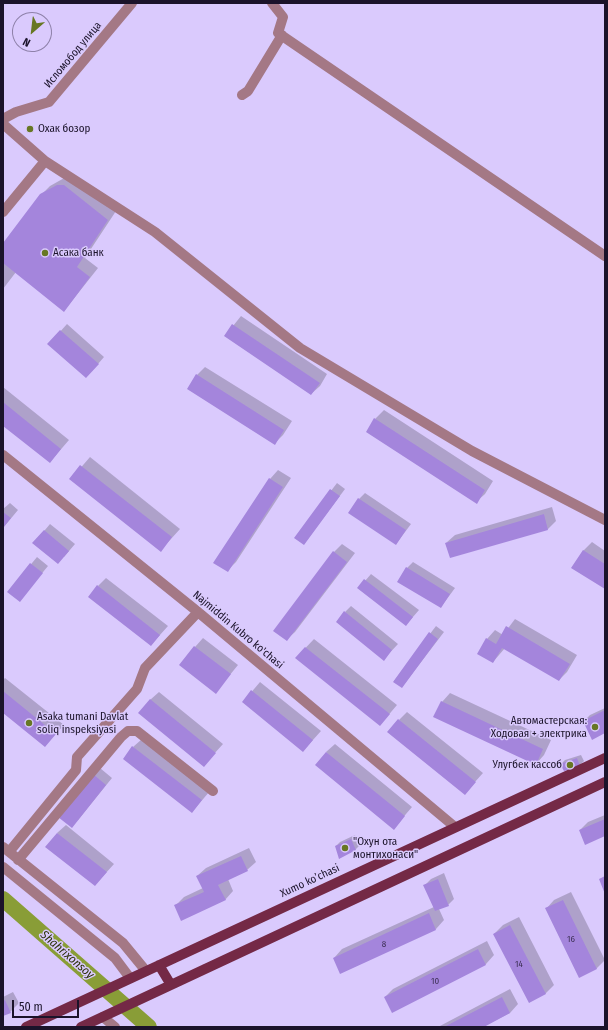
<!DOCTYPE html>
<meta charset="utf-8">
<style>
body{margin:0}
#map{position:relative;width:608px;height:1030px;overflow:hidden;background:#dacafd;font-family:"Fira Sans Condensed",sans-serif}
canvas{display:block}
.frame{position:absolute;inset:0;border:4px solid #1b132a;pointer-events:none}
.north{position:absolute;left:12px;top:12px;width:40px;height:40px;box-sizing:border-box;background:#dacafd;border:1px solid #8e81a9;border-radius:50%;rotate:208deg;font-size:11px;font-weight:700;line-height:16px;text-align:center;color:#1b132a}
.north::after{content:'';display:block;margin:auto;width:14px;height:18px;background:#677724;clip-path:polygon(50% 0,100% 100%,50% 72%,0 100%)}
.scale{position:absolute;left:12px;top:1000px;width:67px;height:18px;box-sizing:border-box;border:2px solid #1b132a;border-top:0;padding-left:5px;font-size:12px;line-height:14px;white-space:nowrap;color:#1b132a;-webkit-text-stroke:3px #dacafd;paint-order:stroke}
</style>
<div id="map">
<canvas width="608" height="1030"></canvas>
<div class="frame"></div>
<div class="north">N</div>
<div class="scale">50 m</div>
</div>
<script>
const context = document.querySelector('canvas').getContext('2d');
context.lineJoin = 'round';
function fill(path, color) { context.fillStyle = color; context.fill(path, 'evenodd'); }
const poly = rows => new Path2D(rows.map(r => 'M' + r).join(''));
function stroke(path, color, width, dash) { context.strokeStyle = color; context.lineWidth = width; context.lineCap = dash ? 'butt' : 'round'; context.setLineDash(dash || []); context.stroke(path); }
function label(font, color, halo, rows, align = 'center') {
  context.font = font + ' "Fira Sans Condensed",sans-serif'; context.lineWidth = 3; context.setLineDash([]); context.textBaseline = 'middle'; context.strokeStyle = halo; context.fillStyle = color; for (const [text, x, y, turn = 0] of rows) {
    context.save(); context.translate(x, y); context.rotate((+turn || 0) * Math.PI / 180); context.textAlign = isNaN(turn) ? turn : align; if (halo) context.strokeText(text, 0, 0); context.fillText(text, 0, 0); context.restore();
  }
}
const shadow = poly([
 [66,177,116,211,85,258,98,268,64,311,16,272,3,289,3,265,5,263,3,262,3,245,41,195,50,186],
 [241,316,327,374,320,386,311,394,225,336],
 [67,324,104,357,92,371,49,344],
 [205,367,292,421,283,435,275,443,197,375],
 [3,387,69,440,50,462,3,425],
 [384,410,493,481,485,494,476,502,375,419],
 [90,457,180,529,161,550,71,479],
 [278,470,291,478,236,562,228,570,215,562,270,479],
 [337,483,345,489,304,544,295,538],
 [365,493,411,524,396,544,359,499],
 [10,503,18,510,3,528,3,509],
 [552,507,556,521,548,529,446,543,455,535],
 [50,524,75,544,64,557,34,543],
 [592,542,605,551,605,588,583,551],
 [342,544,355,553,295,632,286,640,334,552],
 [37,557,48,566,20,600,9,591],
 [413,562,455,588,441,607,407,568],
 [371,574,419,610,406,625,359,588],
 [106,578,168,626,151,645,98,586],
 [351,606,398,644,384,659,345,612],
 [515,619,577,655,567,672,559,680,505,648,493,662,487,639,495,630,503,635],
 [436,626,444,632,402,687,394,681],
 [203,638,238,665,216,692,195,647],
 [314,639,397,705,380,725,296,658],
 [5,678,64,725,45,745,3,711,3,680],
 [260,682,321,731,303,751,243,702],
 [159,692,223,744,204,765,150,700],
 [450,693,551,740,544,755,536,764,442,702],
 [605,708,605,732,584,721,590,715],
 [407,712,483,773,465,793,399,720],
 [142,739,210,791,192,812,133,747],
 [335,744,412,807,394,828,326,752],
 [581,755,584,761,580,765,561,764,565,760],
 [100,768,112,778,78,820,60,817],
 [605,815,605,835,580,830,588,822],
 [66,825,114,864,95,885,57,833],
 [355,835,359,846,355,850,336,846,340,842],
 [249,848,256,862,247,870,228,879,233,891,225,900,175,906,184,897,203,888,197,876,206,868],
 [444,873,454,899,448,905,439,909,444,920,436,929,341,973,334,958,342,949,434,907,425,885,431,879],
 [571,892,605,960,596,969,546,909,554,900],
 [519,917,554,985,545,994,494,934,503,925],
 [487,941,494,955,486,964,392,1011,385,997,393,989],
 [510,989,518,1004,510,1013,482,1027,438,1027],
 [13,992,19,1003,10,1012,3,1015,3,997]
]);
const river = poly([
 [3,899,149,1027]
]);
const building = poly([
 [57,185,64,185,108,220,77,267,90,277,64,312,3,263,3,243,40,194],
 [232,324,320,383,311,395,224,336],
 [60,330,99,364,86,378,47,344],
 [196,374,284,430,275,445,187,389],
 [3,402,61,449,50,463,3,426],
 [374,418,485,490,477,504,366,432],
 [80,465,172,537,161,552,69,479],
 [269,478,283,487,228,572,213,563],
 [330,489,340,496,304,545,294,538],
 [358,498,406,530,396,545,348,513],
 [3,512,11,518,3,528],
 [544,514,548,530,450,558,445,543],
 [44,530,69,551,58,564,32,543],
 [583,550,605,564,605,589,571,568],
 [333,551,347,562,287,641,273,631],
 [30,563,43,573,20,602,7,592],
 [406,567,450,594,441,608,397,582],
 [364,579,413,617,406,626,357,588],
 [97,585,160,635,151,646,88,597],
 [344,611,392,650,384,661,336,622],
 [506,626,570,664,559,681,502,648,493,663,477,654,486,638,496,644],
 [429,632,438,639,402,688,393,682],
 [194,646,231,674,216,694,179,665],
 [305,647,390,714,380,726,295,658],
 [251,690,313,740,303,752,242,702],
 [3,691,56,734,45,747,3,713],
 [150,699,216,753,204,767,138,713],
 [441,701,543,749,536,765,433,717],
 [605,710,605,733,592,740,583,721],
 [398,719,476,782,465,795,387,732],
 [132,746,202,800,192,813,123,759],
 [326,752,405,816,394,830,315,765],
 [577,758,580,766,564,771,560,764],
 [93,774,106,785,72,828,58,817],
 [605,819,605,836,585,845,579,830],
 [57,833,107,872,95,886,45,847],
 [351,839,356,850,339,859,335,846],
 [241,856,248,871,218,885,226,900,181,921,174,905,204,892,196,876],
 [605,876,605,894,599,879],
 [438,879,449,906,435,911,423,885],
 [563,900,597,969,579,978,545,908],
 [429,913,436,930,340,974,333,958],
 [510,925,546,994,529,1003,493,934],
 [478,949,486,965,392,1013,384,997],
 [502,997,510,1013,484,1027,444,1027],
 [5,1000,11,1013,3,1016,3,1001]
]);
const minor = poly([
 [272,3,283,17,278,33,605,256],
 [242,95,248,91,282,35],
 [3,119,16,112,49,102,132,3],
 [3,124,45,161,155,232,300,348,472,451,605,520],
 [3,212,45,161],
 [3,455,198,612,455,827],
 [3,847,123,943,146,971],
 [9,852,76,770,77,757,137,689,145,668,198,612],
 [18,860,121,737,128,731,137,731,213,791],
 [3,867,115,958,130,978],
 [103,1017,115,1027]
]);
const major = poly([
 [159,965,171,985],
 [26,1027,605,758],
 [81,1027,605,782]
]);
const markers = [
 [30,129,4,"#677724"],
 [45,253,4,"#677724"],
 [29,723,4,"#677724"],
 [595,727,4,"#677724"],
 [570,765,4,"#677724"],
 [345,848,4,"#677724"]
];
const numberNames = [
 ["16",571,939],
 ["8",384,944],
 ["14",519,964],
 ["10",435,981]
];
const streetNames = [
 ["Исломобод улица",73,55,-50],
 ["Najmiddin Kubro ko'chasi",238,630,40],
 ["Xumo ko’chasi",310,881,-25]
];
const poiNames = [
 ["Охак бозор",38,129],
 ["Асака банк",53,253],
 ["Asaka tumani Davlat",37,717],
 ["soliq inspeksiyasi",37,730],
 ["Автомастерская:",587,721,"right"],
 ["Ходовая + электрика",587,734,"right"],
 ["Улугбек кассоб",562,765,"right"],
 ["\"Охун ота",353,842],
 ["монтихонаси\"",353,855]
];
const waterNames = [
 ["Shahrixonsoy",67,955,41]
];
fill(shadow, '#0003');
stroke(river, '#899d37', 16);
fill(building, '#a485dc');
stroke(minor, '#a47885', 10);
stroke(major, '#742946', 10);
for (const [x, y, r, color] of markers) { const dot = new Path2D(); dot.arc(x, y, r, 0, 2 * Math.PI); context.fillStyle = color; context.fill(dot); stroke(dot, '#dacafd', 1.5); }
label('9px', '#3d3056', null, numberNames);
label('11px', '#1b132a', '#dacafd', streetNames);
label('11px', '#1b132a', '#dacafd', poiNames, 'left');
label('italic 12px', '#2a3106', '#dacafd', waterNames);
</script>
